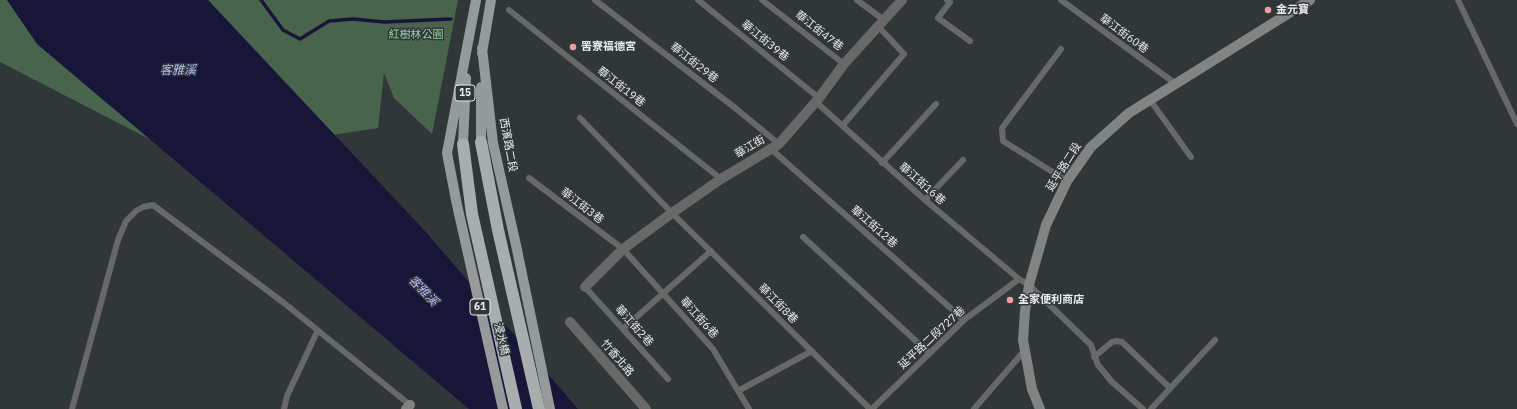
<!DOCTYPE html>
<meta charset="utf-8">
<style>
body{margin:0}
canvas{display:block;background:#303739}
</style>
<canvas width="1517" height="409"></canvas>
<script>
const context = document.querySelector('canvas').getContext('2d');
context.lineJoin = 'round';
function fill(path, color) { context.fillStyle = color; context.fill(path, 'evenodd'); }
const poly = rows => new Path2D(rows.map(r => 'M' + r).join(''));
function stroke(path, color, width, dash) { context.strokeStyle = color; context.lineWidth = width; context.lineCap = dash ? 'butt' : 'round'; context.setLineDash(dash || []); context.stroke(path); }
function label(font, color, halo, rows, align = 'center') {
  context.font = font + ' "IBM Plex Sans","Noto Sans TC",sans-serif'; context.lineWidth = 3; context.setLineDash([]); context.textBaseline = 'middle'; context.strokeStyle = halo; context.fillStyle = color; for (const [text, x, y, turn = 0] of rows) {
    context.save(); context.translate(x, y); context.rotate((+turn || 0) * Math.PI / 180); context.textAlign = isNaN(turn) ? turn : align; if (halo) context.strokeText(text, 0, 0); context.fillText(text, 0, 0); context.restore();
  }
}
const green = poly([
 [0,0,458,0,432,134,394,98,384,73,378,128,286,142,159,144,0,62]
]);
const water = poly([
 [7,0,208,0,425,231,578,409,469,409,37,44]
]);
const stream = poly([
 [261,0,283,30,300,39,329,21,353,19,384,22,451,19]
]);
const lane = poly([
 [595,0,734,107,779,144],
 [698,0,819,98],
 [762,0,844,64],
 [857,0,884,20],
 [947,0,950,2,938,18,970,41],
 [1061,0,1176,84],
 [1458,0,1517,124],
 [509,10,721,179],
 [1061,49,1002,128,1003,141,1067,181],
 [1150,100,1191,157],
 [816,102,925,200,1019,279],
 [580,118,672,213,870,409],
 [843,125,904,54,878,26],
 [771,149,964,320],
 [882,163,936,104],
 [529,178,623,249,713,349,749,409],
 [925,200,963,160],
 [803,237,929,353],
 [585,287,668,379],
 [623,329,711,251],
 [1094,357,1112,342,1117,341,1122,342,1170,388],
 [738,391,812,351],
 [72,409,118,240,126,221,136,211,143,207,153,205,284,303,410,405],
 [284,409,287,396,317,332],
 [872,409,964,320,1019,279,1029,285,1091,345,1098,365,1112,382,1143,409],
 [974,409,1025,350],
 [1151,409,1215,340]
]);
const street = poly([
 [585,287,623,249,672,213,721,179,779,144,819,98,844,64,902,0],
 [570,322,646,409]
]);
const secondary = poly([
 [406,409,410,405],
 [1040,409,1032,389,1023,340,1025,311,1029,285,1046,225,1067,181,1091,147,1129,113,1310,0]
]);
const primary = poly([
 [476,0,447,153,457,205,503,409],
 [482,48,493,143,516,245,550,409],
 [482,53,491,0],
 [481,142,481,87],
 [463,144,466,78]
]);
const highway = poly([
 [481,142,498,230,539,409],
 [463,144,472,214,516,409]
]);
const markers = [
 [1268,10,4,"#f59b9c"],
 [573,47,4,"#f59b9c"],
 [1010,300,4,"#f59b9c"]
];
const shields = [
 [465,93,20],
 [480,307,20]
];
const shieldNames = [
 ["15",465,93],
 ["61",480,307]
];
const poiNames = [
 ["金元寶",1276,10],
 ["罟寮福德宮",581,47],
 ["全家便利商店",1018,300]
];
const streetNames = [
 ["華江街47巷",819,31,38],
 ["華江街60巷",1124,34,36],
 ["華江街39巷",765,41,39],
 ["華江街29巷",694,63,38],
 ["華江街19巷",621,87,38],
 ["西濱路二段",508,145,80],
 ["華江街",750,147,-31],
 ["延平路二段",1064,167,-58],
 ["華江街16巷",922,184,41],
 ["華江街3巷",582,206,37],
 ["華江街12巷",874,227,41],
 ["華江街8巷",778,304,45],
 ["華江街6巷",699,318,48],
 ["華江街2巷",634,326,48],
 ["延平路二段727巷",932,338,-43],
 ["浸水橋",501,339,77],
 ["竹香北路",617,358,49]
];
const parkNames = [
 ["紅樹林公園",416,35]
];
const waterNames = [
 ["客雅溪",178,71],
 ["客雅溪",423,291,46]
];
fill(green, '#48644c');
fill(water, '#171639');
stroke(stream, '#171639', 3.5);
stroke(lane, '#666968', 6);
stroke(street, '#666968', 10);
stroke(secondary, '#808584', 10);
stroke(primary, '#949b9a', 10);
stroke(highway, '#a6afad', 12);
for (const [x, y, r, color] of markers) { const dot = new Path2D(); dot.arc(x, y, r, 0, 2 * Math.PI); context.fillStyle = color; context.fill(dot); stroke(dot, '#303739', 1.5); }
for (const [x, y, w] of shields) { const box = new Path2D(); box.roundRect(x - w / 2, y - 8, w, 16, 3); context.fillStyle = '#303739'; context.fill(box); stroke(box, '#eaeeef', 1); }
label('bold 10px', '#eaeeef', null, shieldNames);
label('bold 11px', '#eaeeef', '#303739', poiNames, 'left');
label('11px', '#eaeeef', '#303739', streetNames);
label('11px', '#98d5a1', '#303739', parkNames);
label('italic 12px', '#b4b9fd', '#303739', waterNames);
</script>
